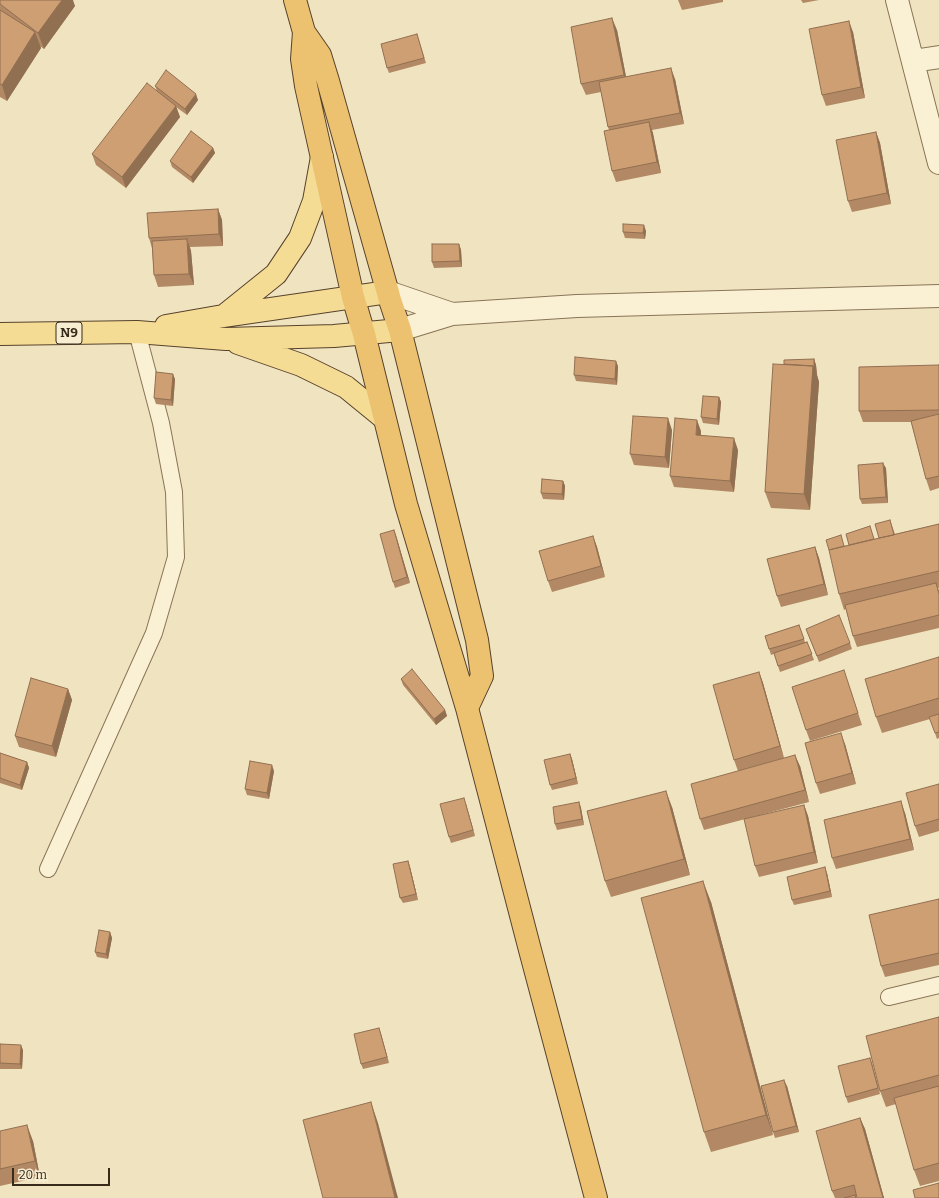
<!DOCTYPE html>
<style>
body{margin:0}
#map{position:relative;width:939px;height:1198px;overflow:hidden;background:#f0e4c0;font-family:Bitter,serif}
canvas{display:block}
.scale{position:absolute;left:12px;top:1168px;width:98px;height:18px;box-sizing:border-box;border:2px solid #382b1c;border-top:0;padding-left:5px;font-size:12px;line-height:14px;white-space:nowrap;color:#382b1c;-webkit-text-stroke:3px #f7edd0;paint-order:stroke}
</style>
<div id="map">
<canvas width="939" height="1198"></canvas>
<div class="scale">20 m</div>
</div>
<script>
const context = document.querySelector('canvas').getContext('2d');
context.lineJoin = 'round';
const poly = rows => new Path2D(rows.map(r => 'M' + r).join(''));
function stroke(path, color, width, dash) { context.strokeStyle = color; context.lineWidth = width; context.lineCap = dash ? 'butt' : 'round'; context.setLineDash(dash || []); context.stroke(path); }
function fill(path, color) { context.fillStyle = color; context.fill(path, 'evenodd'); }
function label(font, color, halo, rows, align = 'center') {
  context.font = font + ' Bitter,serif'; context.lineWidth = 3.5; context.setLineDash([]); context.textBaseline = 'middle'; context.strokeStyle = halo; context.fillStyle = color; for (const [text, x, y, turn = 0] of rows) {
    context.save(); context.translate(x, y); context.rotate((+turn || 0) * Math.PI / 180); context.textAlign = isNaN(turn) ? turn : align; if (halo) context.strokeText(text, 0, 0); context.fillText(text, 0, 0); context.restore();
  }
}
const service = poly([
 [48,869,154,633,176,557,174,492,161,423,137,332],
 [889,997,939,985]
]);
const minor = poly([
 [897,0,939,163],
 [913,61,939,57],
 [388,292,452,314],
 [400,330,452,314,577,306,939,296]
]);
const primary = poly([
 [225,315,276,274,300,238,314,201,322,157],
 [166,326,223,316,388,292],
 [0,334,137,332,226,339,334,336,400,330],
 [238,343,301,365,346,387,384,418]
]);
const trunk = poly([
 [295,0,304,32,320,55,328,81,390,300,400,330,477,640,482,676,467,708],
 [304,32,302,59,306,86,353,297,364,334,406,504,467,708,530,950,596,1198]
]);
const wall = poly([
 [0,0,75,6,44,49,40,46,41,48,7,101,0,97],
 [678,0,723,0,723,2,682,10],
 [801,0,819,0,803,3],
 [617,30,626,77,675,79,684,124,652,130,661,173,616,182,612,171,609,130,608,127,601,92,586,95,581,84],
 [853,32,865,98,826,106,822,95],
 [417,34,426,63,389,73,387,68],
 [155,86,198,100,187,115,176,107,180,117,126,188,96,165,92,154,157,91],
 [876,132,880,143,891,204,852,212,848,201],
 [213,148,215,153,193,183,172,167,170,161],
 [218,209,222,220,223,246,190,247,191,251,194,285,158,287,154,275,152,248,149,238],
 [646,231,645,239,625,238,623,232],
 [459,244,461,250,462,267,434,268,432,262],
 [814,359,816,365,817,375,819,382,810,510,771,508,765,492,784,364],
 [939,365,939,488,930,491,926,479,911,422,863,422,859,411],
 [618,366,617,385,576,381,574,375],
 [175,379,173,406,156,404,154,398],
 [719,397,721,402,719,425,703,423,701,417],
 [672,430,669,468,634,465,630,454],
 [701,431,701,436,738,450,734,492,674,487,670,476],
 [886,468,888,503,862,504,860,499],
 [563,481,565,486,564,500,543,499,541,493],
 [890,520,895,534,939,524,939,588,938,588,939,590,939,628,857,647,853,636,846,609,844,610,839,594,844,546,879,538],
 [394,530,410,583,395,588,393,582],
 [593,536,597,547,605,577,552,592,548,581],
 [815,547,819,558,828,595,781,607,777,596],
 [799,625,805,642,807,642,814,660,780,672,774,654,771,655,765,636],
 [808,634,850,643,852,649,819,662],
 [939,657,939,738,937,739,930,719,882,733,876,717],
 [759,672,763,683,784,758,738,771,734,760],
 [401,679,445,710,447,716,436,725,403,685],
 [848,682,862,725,810,741,806,730],
 [68,689,72,700,56,757,19,747,15,736],
 [845,744,856,784,820,794,816,783],
 [0,753,27,762,29,768,22,790,0,783],
 [570,754,572,759,578,784,552,790,550,785],
 [800,766,809,802,704,830,700,819],
 [274,771,269,799,247,795,245,789],
 [939,784,939,831,919,837,915,826],
 [579,802,581,808,584,825,557,830,555,824],
 [466,804,475,836,451,843,449,837],
 [804,805,808,816,818,863,759,877,755,866],
 [672,807,690,875,611,897,605,881],
 [905,813,914,850,836,869,832,858],
 [408,861,410,867,418,900,403,903,400,898],
 [827,873,832,897,794,905,792,900],
 [939,899,939,965,885,977,881,966],
 [711,902,773,1135,711,1152,704,1132],
 [110,932,112,938,108,959,97,957,95,952],
 [939,1017,939,1181,920,1186,914,1170,896,1104,886,1107,880,1091],
 [379,1028,381,1034,389,1063,363,1069,361,1064],
 [0,1044,23,1050,22,1069,0,1069],
 [870,1058,880,1094,848,1103,846,1097],
 [787,1086,799,1132,775,1138,773,1132],
 [860,1118,865,1129,884,1198,857,1198,857,1197,856,1197,856,1198,835,1198,832,1191],
 [0,1131,33,1141,40,1177,0,1186]
]);
const shadedWall = poly([
 [62,0,73,0,75,6,44,49,38,33],
 [612,18,617,30,628,87,624,75],
 [849,21,853,32,865,98,861,87],
 [35,32,41,48,7,101,2,85],
 [671,68,675,79,684,124,680,113],
 [196,94,198,100,187,115,185,109],
 [176,106,180,117,126,188,122,177],
 [649,122,653,133,661,173,657,162],
 [876,132,880,143,891,204,887,193],
 [213,148,215,153,193,183,191,177],
 [218,209,222,220,223,246,219,234],
 [644,225,646,231,645,239,643,233],
 [187,239,191,251,194,285,189,274],
 [459,244,461,250,462,267,460,261],
 [814,359,816,365,817,375,819,382,810,510,804,494,813,366],
 [616,361,618,366,617,385,615,379],
 [173,374,175,379,173,406,171,400],
 [719,397,721,402,719,425,717,419],
 [668,418,672,430,669,468,665,457],
 [697,420,701,431,700,446,696,435],
 [734,438,738,450,734,492,730,481],
 [883,463,886,468,888,503,886,497],
 [563,481,565,486,564,500,562,494],
 [394,530,396,535,410,583,407,577],
 [593,536,597,547,605,577,601,566],
 [815,547,819,558,828,595,824,584],
 [759,672,763,683,784,758,780,746],
 [68,689,72,700,56,757,52,746],
 [445,710,447,716,436,725,434,719],
 [841,733,845,744,856,784,852,773],
 [570,754,572,759,578,784,576,778],
 [795,755,800,766,809,802,805,790],
 [27,762,29,768,22,790,20,785],
 [272,765,274,771,269,799,267,793],
 [666,791,672,807,690,875,684,859],
 [464,798,466,804,475,836,473,830],
 [901,801,905,813,914,850,910,839],
 [579,802,581,808,584,825,582,819],
 [804,805,808,816,818,863,814,852],
 [408,861,410,867,418,900,416,894],
 [825,867,827,873,832,897,830,891],
 [703,881,711,902,773,1135,766,1115],
 [110,932,112,938,108,959,106,954],
 [379,1028,381,1034,389,1063,387,1057],
 [21,1045,23,1050,22,1069,20,1064],
 [870,1058,872,1063,880,1094,878,1088],
 [784,1080,787,1086,799,1132,796,1126],
 [371,1102,378,1123,398,1198,395,1198],
 [860,1118,865,1129,884,1198,883,1198],
 [27,1125,33,1141,40,1177,35,1161]
]);
const building = poly([
 [0,0,62,0,38,33,0,4,0,0],
 [0,10,35,32,2,85,0,84,0,10],
 [612,18,624,75,581,84,571,27,612,18],
 [849,21,861,87,822,95,809,29,849,21],
 [417,34,424,58,387,68,381,44,417,34],
 [671,68,680,113,608,127,599,82,671,68],
 [166,70,196,94,185,109,155,86,166,70],
 [147,83,176,106,122,177,92,154,147,83],
 [649,122,657,162,612,171,604,131,649,122],
 [191,131,213,148,191,177,170,161,191,131],
 [876,132,887,193,848,201,836,140,876,132],
 [218,209,219,234,149,238,147,213,218,209],
 [623,224,644,225,643,233,623,232,623,224],
 [187,239,189,274,154,275,152,241,187,239],
 [432,244,459,244,460,261,432,262,432,244],
 [575,357,616,361,615,379,574,375,575,357],
 [814,359,814,370,813,366,784,364,784,360,814,359],
 [773,364,813,366,804,494,765,492,773,364],
 [939,365,939,410,859,411,859,367,939,365],
 [156,372,173,374,171,400,154,398,156,372],
 [703,396,719,397,717,419,701,417,703,396],
 [939,414,939,476,926,479,911,421,939,414],
 [633,416,668,418,665,457,630,454,633,416],
 [675,418,697,420,696,435,734,438,730,481,670,476,675,418],
 [883,463,886,497,860,499,858,465,883,463],
 [542,479,563,481,562,494,541,493,542,479],
 [890,520,894,535,879,538,875,524,890,520],
 [939,524,939,571,839,594,829,550,939,524],
 [870,526,874,539,849,545,846,534,870,526],
 [394,530,407,577,393,582,380,534,394,530],
 [841,535,844,546,829,550,826,540,841,535],
 [593,536,601,566,548,581,539,551,593,536],
 [815,547,824,584,777,596,767,559,815,547],
 [936,583,939,594,939,615,853,636,845,605,936,583],
 [839,615,850,643,817,656,806,629,839,615],
 [799,625,804,639,769,649,765,636,799,625],
 [807,642,812,654,778,666,774,653,807,642],
 [939,657,939,698,876,717,865,679,939,657],
 [412,669,445,710,434,719,401,679,412,669],
 [844,670,858,713,806,730,792,687,844,670],
 [759,672,780,746,734,760,713,685,759,672],
 [31,678,68,689,52,746,15,736,31,678],
 [939,714,939,732,935,733,929,717,939,714],
 [841,733,852,773,816,783,805,743,841,733],
 [0,753,27,762,20,785,0,778,0,753],
 [570,754,576,778,550,785,544,760,570,754],
 [795,755,805,790,700,819,691,784,795,755],
 [250,761,272,765,267,793,245,789,250,761],
 [939,784,939,819,915,826,906,793,939,784],
 [666,791,684,859,605,881,587,811,666,791],
 [464,798,473,830,449,837,440,804,464,798],
 [901,801,910,839,832,858,824,820,901,801],
 [579,802,582,819,555,824,553,807,579,802],
 [804,805,814,852,755,866,744,819,804,805],
 [408,861,416,894,400,898,393,864,408,861],
 [825,867,830,891,792,900,787,877,825,867],
 [703,881,766,1115,704,1132,641,898,703,881],
 [939,899,939,953,881,966,869,915,939,899],
 [99,930,110,932,106,954,95,952,99,930],
 [939,1017,939,1075,880,1091,866,1036,939,1017],
 [379,1028,387,1057,361,1064,354,1034,379,1028],
 [0,1044,21,1045,20,1064,0,1063,0,1044],
 [870,1058,878,1088,846,1097,838,1066,870,1058],
 [784,1080,796,1126,773,1132,761,1086,784,1080],
 [939,1086,939,1163,914,1170,894,1098,939,1086],
 [371,1102,395,1198,323,1198,303,1120,371,1102],
 [860,1118,883,1198,857,1198,854,1185,832,1191,816,1131,860,1118],
 [27,1125,35,1161,0,1169,0,1131,27,1125],
 [939,1183,939,1198,915,1198,913,1190,939,1183],
 [855,1195,856,1198,844,1198,855,1195]
]);
const shields = [
 [69,333,26]
];
const shieldNames = [
 ["N9",69,333]
];
stroke(service, '#897457', 18);
stroke(minor, '#897457', 24);
stroke(primary, '#57422c', 24);
stroke(trunk, '#57422c', 24);
stroke(service, '#faf0d3', 16);
stroke(minor, '#faf0d3', 22);
stroke(primary, '#f5dc95', 22);
stroke(trunk, '#ecc270', 22);
fill(wall, '#b28964');
fill(shadedWall, '#916f51');
fill(building, '#cf9f74');
stroke(building, '#916f51', 1);
for (const [x, y, w] of shields) { const box = new Path2D(); box.roundRect(x - w / 2, y - 11, w, 22, 3); context.fillStyle = '#f7edd0'; context.fill(box); stroke(box, '#382b1c', 1); }
label('bold 13px', '#382b1c', null, shieldNames);
</script>
